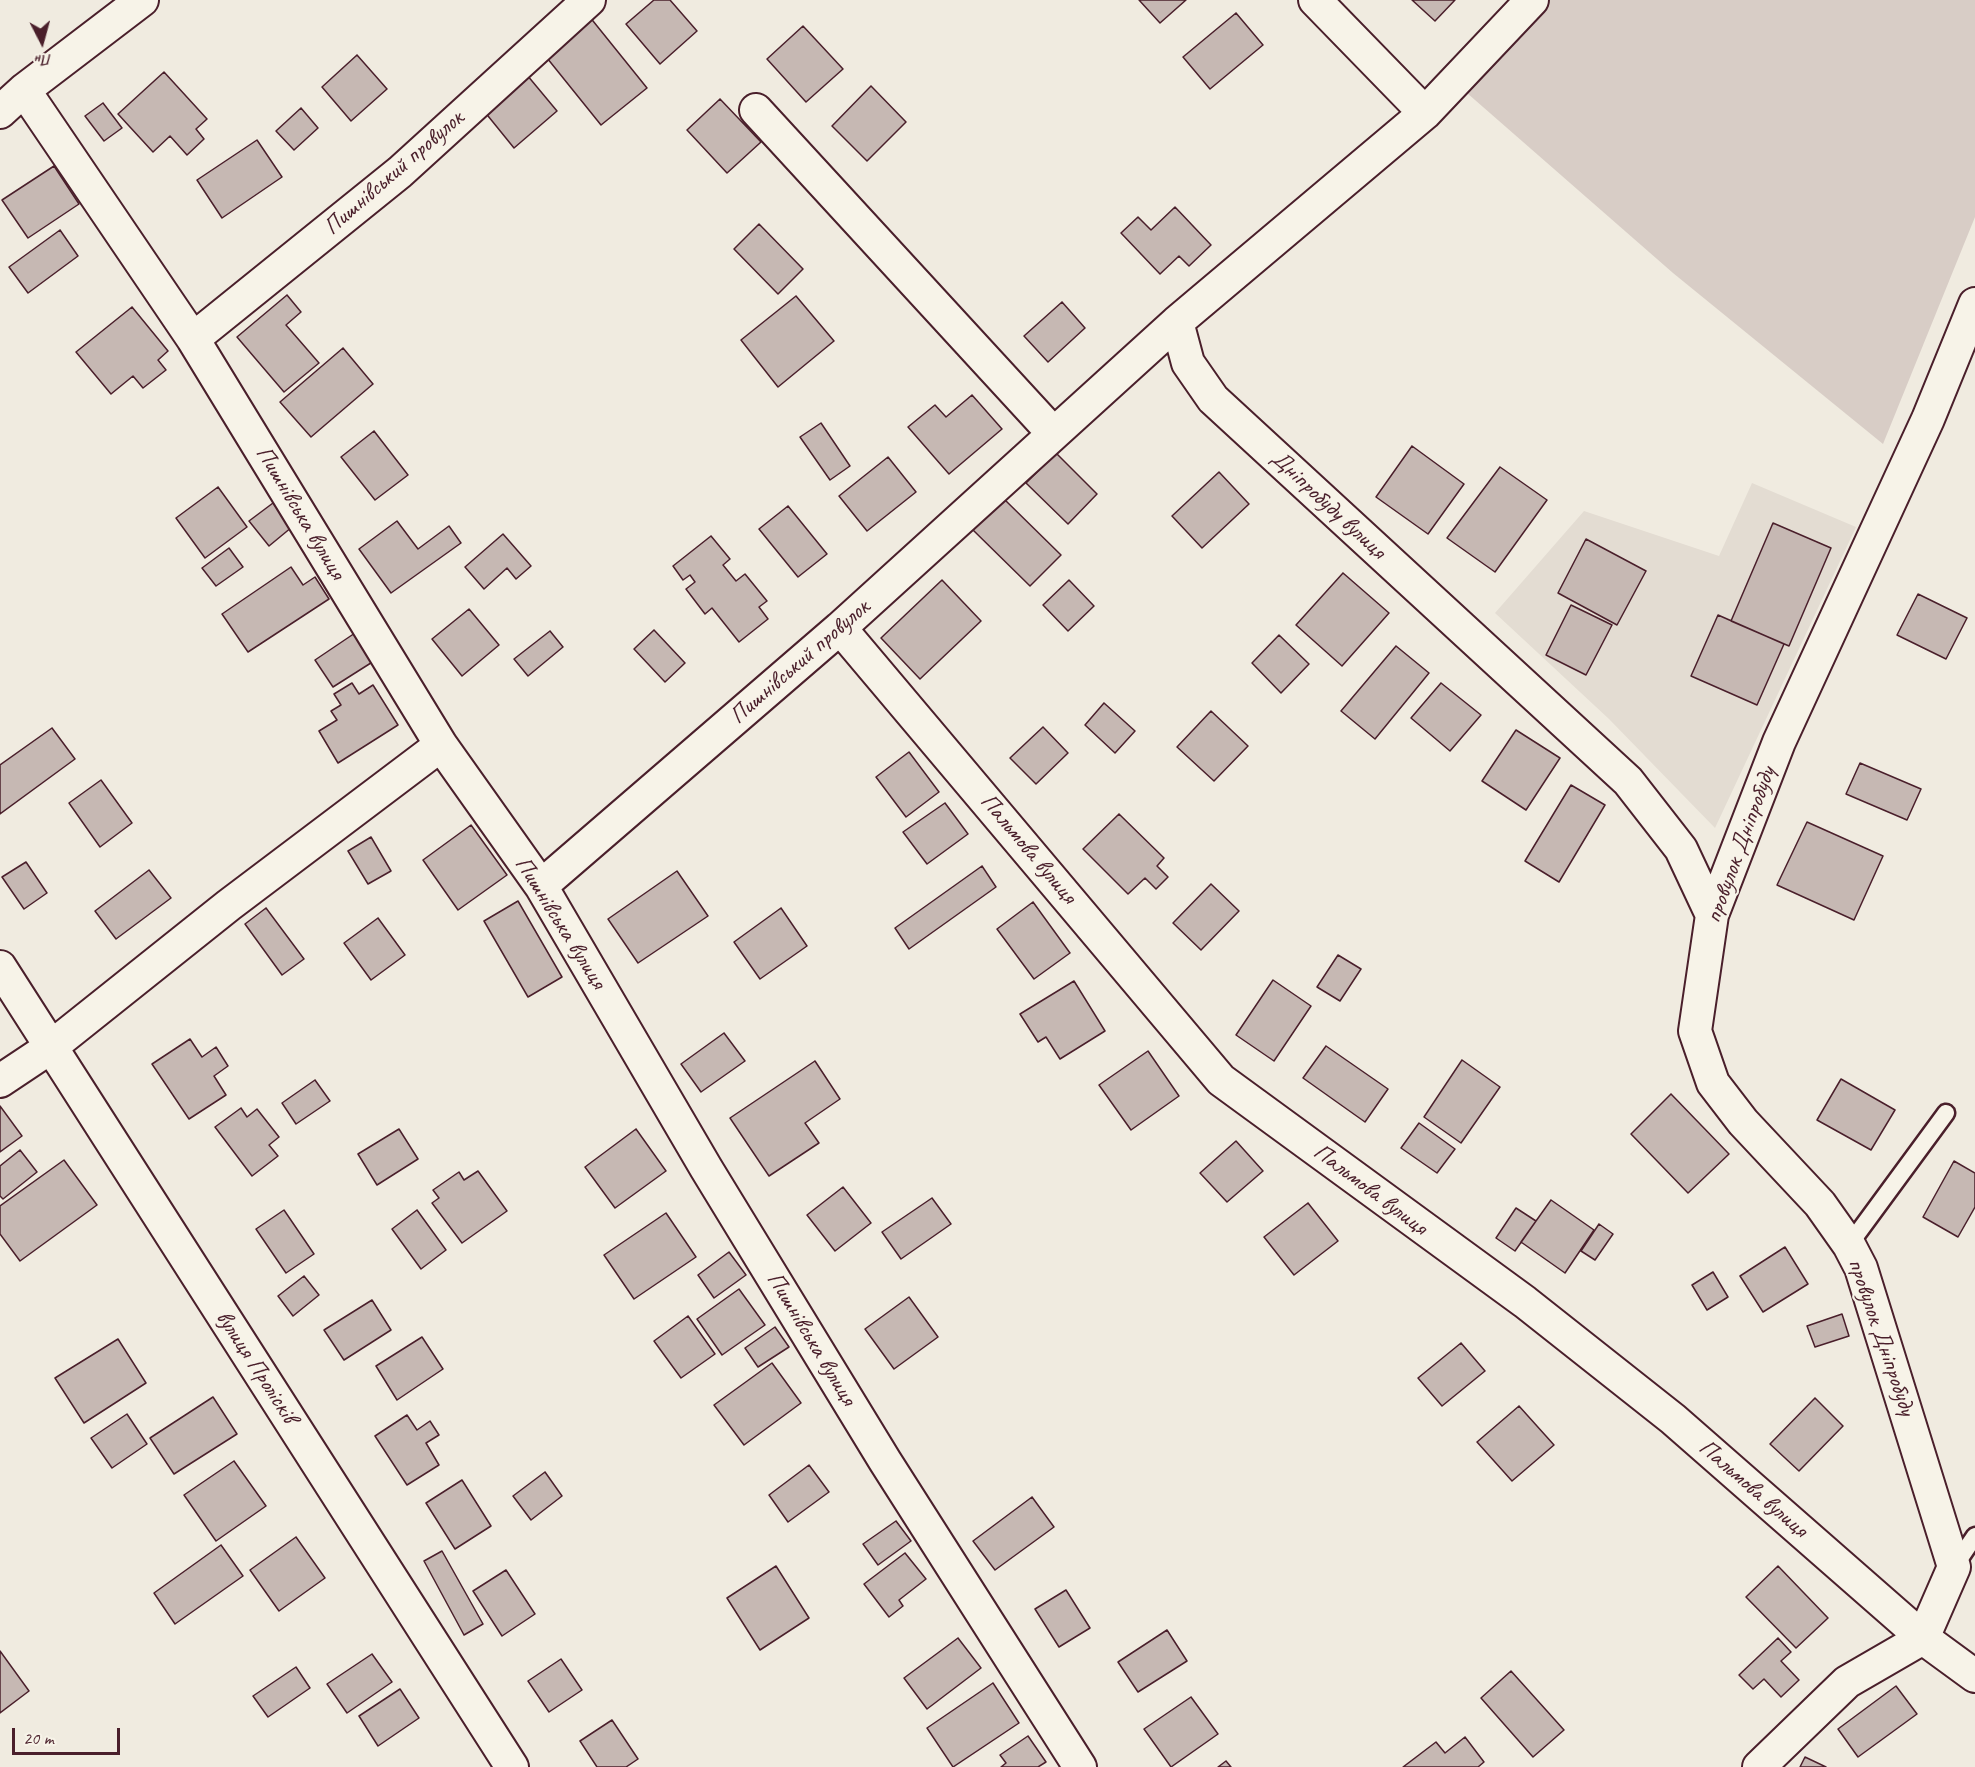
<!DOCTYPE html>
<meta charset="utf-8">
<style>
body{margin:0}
#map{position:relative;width:1975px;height:1767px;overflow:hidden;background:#f0ebe0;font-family:Caveat,sans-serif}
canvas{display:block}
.north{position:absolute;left:12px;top:12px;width:60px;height:60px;-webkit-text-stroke:4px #f7f3e8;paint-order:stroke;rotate:174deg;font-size:16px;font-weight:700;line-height:24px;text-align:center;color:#4a1f2b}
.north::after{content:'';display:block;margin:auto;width:21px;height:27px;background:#4a1f2b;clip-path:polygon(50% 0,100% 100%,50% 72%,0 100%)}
.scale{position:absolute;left:12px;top:1728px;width:108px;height:27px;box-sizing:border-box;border:3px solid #4a1f2b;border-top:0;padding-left:8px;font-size:18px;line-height:21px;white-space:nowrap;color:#4a1f2b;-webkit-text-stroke:4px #f7f3e8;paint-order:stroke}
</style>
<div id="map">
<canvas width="1975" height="1767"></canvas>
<div class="north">Пн</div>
<div class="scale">20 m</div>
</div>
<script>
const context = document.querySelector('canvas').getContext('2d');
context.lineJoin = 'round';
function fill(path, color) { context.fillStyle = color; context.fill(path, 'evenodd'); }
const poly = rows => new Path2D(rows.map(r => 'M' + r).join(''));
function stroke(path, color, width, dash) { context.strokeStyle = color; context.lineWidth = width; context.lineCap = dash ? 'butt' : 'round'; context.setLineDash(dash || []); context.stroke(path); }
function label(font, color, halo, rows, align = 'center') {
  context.font = font + ' Caveat,sans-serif'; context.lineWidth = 4.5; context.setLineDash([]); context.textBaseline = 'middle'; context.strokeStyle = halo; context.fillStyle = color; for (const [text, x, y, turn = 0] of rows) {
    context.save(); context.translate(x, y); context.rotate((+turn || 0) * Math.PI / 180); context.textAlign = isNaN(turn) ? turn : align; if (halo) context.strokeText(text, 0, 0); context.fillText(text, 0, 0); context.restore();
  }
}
const built = poly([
 [1752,483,1856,527,1715,828,1609,719,1495,613,1584,511,1719,556]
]);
const green = poly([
 [1550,0,1975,0,1975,217,1883,444,1673,273,1467,93]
]);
const building = poly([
 [654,0,670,0,697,31,660,64,626,24,654,0],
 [1139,0,1186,0,1160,23,1139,0],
 [1412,0,1455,0,1435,21,1412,0],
 [1236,13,1263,45,1210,89,1183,57,1236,13],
 [589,16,647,88,601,125,543,53,589,16],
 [803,26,843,69,806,102,767,59,803,26],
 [357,55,387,89,351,121,322,87,357,55],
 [164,72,207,119,196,129,204,139,187,155,170,136,153,152,118,114,164,72],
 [527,75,557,111,514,148,484,111,527,75],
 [871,86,906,122,867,161,832,126,871,86],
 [720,99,761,142,727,173,687,130,720,99],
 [103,103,122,128,104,141,85,116,103,103],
 [301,108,318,128,294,150,276,131,301,108],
 [257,140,282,177,222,218,197,180,257,140],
 [54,166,79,204,28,238,2,200,54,166],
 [1175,207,1211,245,1189,266,1179,256,1160,274,1121,233,1138,217,1151,230,1175,207],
 [759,224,803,269,778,294,734,249,759,224],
 [60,230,78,256,28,293,9,267,60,230],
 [287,295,301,312,286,325,319,363,284,392,237,337,287,295],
 [796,296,834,341,778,387,741,340,796,296],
 [1062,302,1085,328,1048,362,1024,336,1062,302],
 [132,307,168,351,158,360,166,370,143,388,133,376,111,394,76,352,132,307],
 [343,348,373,384,311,437,280,402,343,348],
 [972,395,1002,429,949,474,908,427,935,405,946,417,972,395],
 [821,423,850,466,830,480,800,437,821,423],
 [374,431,408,475,375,500,341,457,374,431],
 [1412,446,1464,484,1428,534,1376,497,1412,446],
 [1056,453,1097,494,1068,524,1026,483,1056,453],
 [888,457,916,492,867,531,839,496,888,457],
 [1500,467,1547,500,1495,572,1447,538,1500,467],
 [1219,472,1249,504,1202,548,1172,516,1219,472],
 [218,487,247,527,205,558,176,518,218,487],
 [1004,499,1061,555,1030,586,973,530,1004,499],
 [273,503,292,527,269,546,249,521,273,503],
 [788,506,827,554,798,577,759,529,788,506],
 [397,521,418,549,449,526,461,543,391,593,359,549,397,521],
 [1773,523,1831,548,1789,646,1731,621,1773,523],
 [503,534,531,566,516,579,507,568,484,589,465,567,503,534],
 [711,536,730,559,723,565,736,581,745,574,767,601,759,607,768,619,739,642,712,608,705,614,686,589,695,582,690,575,683,580,673,566,711,536],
 [1586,539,1646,571,1617,625,1558,593,1586,539],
 [229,548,243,567,216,586,202,568,229,548],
 [291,567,303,585,315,577,329,599,248,652,222,614,291,567],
 [1343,573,1389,613,1342,666,1296,625,1343,573],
 [942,580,981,621,920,679,881,638,942,580],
 [1069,580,1094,606,1068,631,1043,605,1069,580],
 [1918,594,1967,618,1946,659,1897,635,1918,594],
 [1571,605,1612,625,1586,675,1546,655,1571,605],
 [469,609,499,645,462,676,432,639,469,609],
 [1718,615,1784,644,1757,705,1691,676,1718,615],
 [654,630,685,663,665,682,634,649,654,630],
 [550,631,563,647,528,676,514,659,550,631],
 [355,633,374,661,333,687,315,660,355,633],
 [1279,635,1309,664,1281,693,1252,663,1279,635],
 [1396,646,1429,673,1375,739,1341,711,1396,646],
 [352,683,359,694,373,685,398,725,338,763,319,731,337,720,331,711,341,705,334,694,352,683],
 [1441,683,1481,715,1450,751,1411,718,1441,683],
 [1104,703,1135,731,1115,753,1085,725,1104,703],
 [1211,711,1248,746,1214,781,1177,747,1211,711],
 [1043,727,1068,753,1036,784,1010,758,1043,727],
 [52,728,75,759,0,814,0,765,52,728],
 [1516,730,1560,758,1526,810,1482,781,1516,730],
 [909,752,939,792,906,817,876,777,909,752],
 [1860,763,1921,789,1907,820,1846,794,1860,763],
 [101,780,132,823,100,847,69,803,101,780],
 [1571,785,1605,805,1559,882,1525,861,1571,785],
 [945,803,968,834,927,864,903,832,945,803],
 [1119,814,1164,858,1157,866,1168,877,1156,889,1145,878,1128,894,1083,849,1119,814],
 [1807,822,1883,856,1854,920,1777,885,1807,822],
 [471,825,507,875,458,910,423,860,471,825],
 [371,837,391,871,368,884,348,851,371,837],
 [26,862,47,893,24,909,2,877,26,862],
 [982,866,996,887,909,949,895,928,982,866],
 [149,870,171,898,116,939,95,911,149,870],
 [677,871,708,916,638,963,608,919,677,871],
 [1211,884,1239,911,1201,950,1173,923,1211,884],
 [518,901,562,977,528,997,484,921,518,901],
 [1033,902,1070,953,1034,979,997,929,1033,902],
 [266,908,304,959,282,975,245,924,266,908],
 [781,908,807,946,760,979,734,942,781,908],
 [378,918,405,955,371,980,344,943,378,918],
 [1338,955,1361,969,1340,1001,1317,987,1338,955],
 [1273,980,1311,1006,1274,1061,1236,1035,1273,980],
 [1074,981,1105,1031,1060,1059,1046,1037,1038,1042,1020,1014,1074,981],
 [724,1033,745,1061,701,1092,681,1064,724,1033],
 [190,1039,202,1057,216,1047,228,1066,214,1076,226,1095,189,1119,152,1064,190,1039],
 [1326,1046,1388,1089,1365,1122,1303,1078,1326,1046],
 [1148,1051,1179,1096,1131,1130,1099,1085,1148,1051],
 [1462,1060,1500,1087,1461,1143,1424,1117,1462,1060],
 [815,1061,840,1099,805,1123,819,1143,769,1176,730,1118,815,1061],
 [1841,1079,1895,1110,1871,1150,1817,1120,1841,1079],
 [315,1080,330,1101,296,1124,282,1103,315,1080],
 [1671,1094,1729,1154,1688,1193,1631,1134,1671,1094],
 [0,1106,22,1136,0,1152,0,1106],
 [241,1108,247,1117,257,1109,279,1137,269,1145,278,1156,252,1176,215,1127,241,1108],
 [1419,1123,1455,1149,1437,1173,1401,1148,1419,1123],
 [399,1129,418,1159,377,1185,358,1154,399,1129],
 [636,1129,666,1171,615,1208,585,1167,636,1129],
 [1236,1141,1263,1171,1227,1202,1200,1173,1236,1141],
 [20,1150,37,1172,3,1199,0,1196,0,1166,20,1150],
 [64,1160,97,1205,20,1261,0,1234,0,1206,64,1160],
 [1954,1161,1975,1173,1975,1207,1958,1237,1923,1217,1954,1161],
 [478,1171,507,1211,462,1243,432,1203,439,1198,433,1190,459,1172,464,1180,478,1171],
 [843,1187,871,1223,835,1251,807,1215,843,1187],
 [932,1198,951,1224,901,1259,882,1232,932,1198],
 [1551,1200,1594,1230,1565,1273,1521,1242,1551,1200],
 [1308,1203,1338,1241,1294,1275,1264,1237,1308,1203],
 [1516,1208,1536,1221,1515,1251,1496,1238,1516,1208],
 [284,1210,314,1254,286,1273,256,1229,284,1210],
 [417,1210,446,1250,421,1269,392,1229,417,1210],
 [666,1213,696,1257,634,1299,604,1255,666,1213],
 [1599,1224,1613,1234,1595,1260,1581,1251,1599,1224],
 [1785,1247,1808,1284,1763,1312,1740,1276,1785,1247],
 [729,1252,746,1275,714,1298,698,1275,729,1252],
 [1713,1272,1728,1297,1707,1310,1692,1285,1713,1272],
 [304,1276,319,1295,293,1316,278,1296,304,1276],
 [739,1289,765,1325,722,1355,697,1319,739,1289],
 [909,1297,938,1337,894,1369,865,1329,909,1297],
 [372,1300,391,1330,344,1360,324,1330,372,1300],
 [1842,1314,1849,1336,1815,1347,1807,1326,1842,1314],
 [688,1316,715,1354,681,1378,654,1341,688,1316],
 [775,1327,789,1347,758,1367,745,1348,775,1327],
 [422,1337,443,1369,397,1400,376,1366,422,1337],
 [118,1339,146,1383,84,1423,55,1378,118,1339],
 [1461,1343,1485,1371,1442,1406,1418,1378,1461,1343],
 [772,1363,801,1403,744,1445,714,1405,772,1363],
 [213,1397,237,1434,174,1474,150,1438,213,1397],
 [1815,1398,1843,1426,1799,1471,1770,1444,1815,1398],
 [1519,1406,1554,1445,1512,1481,1477,1442,1519,1406],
 [127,1414,147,1444,112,1468,91,1438,127,1414],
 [407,1415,417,1430,430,1421,439,1435,426,1443,439,1465,407,1485,375,1436,407,1415],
 [234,1461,266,1506,216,1541,184,1495,234,1461],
 [809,1465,829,1492,788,1522,769,1495,809,1465],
 [545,1472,562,1496,531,1520,513,1496,545,1472],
 [462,1480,491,1526,455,1549,426,1503,462,1480],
 [1032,1497,1054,1527,995,1570,973,1541,1032,1497],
 [896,1521,911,1541,878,1565,863,1544,896,1521],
 [296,1537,325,1578,279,1611,250,1570,296,1537],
 [221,1545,243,1576,175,1624,154,1593,221,1545],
 [442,1551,483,1624,464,1635,424,1561,442,1551],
 [905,1553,926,1579,899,1600,903,1606,889,1617,864,1584,905,1553],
 [776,1566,809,1618,760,1650,727,1598,776,1566],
 [1778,1566,1828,1618,1796,1648,1746,1597,1778,1566],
 [506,1570,535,1614,502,1636,473,1591,506,1570],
 [1066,1590,1090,1628,1059,1647,1035,1609,1066,1590],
 [1167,1630,1187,1661,1138,1692,1118,1662,1167,1630],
 [958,1638,981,1668,927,1709,904,1678,958,1638],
 [1778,1638,1791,1652,1781,1661,1799,1680,1781,1697,1764,1679,1753,1689,1739,1675,1778,1638],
 [0,1651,29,1691,0,1713,0,1651],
 [372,1654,392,1682,347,1713,327,1684,372,1654],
 [561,1659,582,1690,549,1712,528,1681,561,1659],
 [296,1667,310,1688,268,1717,253,1696,296,1667],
 [1511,1671,1564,1730,1533,1757,1481,1698,1511,1671],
 [993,1683,1019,1723,953,1767,927,1728,993,1683],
 [1896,1686,1917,1714,1858,1757,1838,1729,1896,1686],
 [400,1689,419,1718,378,1746,359,1716,400,1689],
 [1191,1697,1218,1734,1171,1767,1144,1729,1191,1697],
 [612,1720,638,1759,626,1767,597,1767,580,1741,612,1720],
 [1028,1736,1046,1762,1038,1767,1001,1767,1006,1763,1000,1755,1028,1736],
 [1465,1737,1484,1762,1478,1767,1403,1767,1436,1742,1445,1753,1465,1737],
 [1805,1757,1826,1767,1800,1767,1805,1757],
 [1226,1761,1231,1767,1218,1767,1226,1761]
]);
const service = poly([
 [1849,1245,1946,1113],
 [1954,1567,1975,1536]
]);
const minor = poly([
 [1315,0,1425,113],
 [24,90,193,339,441,745,541,886,706,1168,885,1461,1080,1767],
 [756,110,1053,433],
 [0,112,24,90,142,0],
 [1177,322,1188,363,1213,399,1628,781,1681,849,1712,915],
 [193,339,400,172,589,0],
 [840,628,1221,1080,1525,1302,1673,1419,1923,1638,1975,1676],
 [541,886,840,628,1177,322,1425,113,1532,0],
 [0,967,512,1767],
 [0,1081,51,1047,229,905,441,745],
 [1759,1767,1847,1682,1923,1638,1954,1567,1861,1268,1849,1245,1820,1204,1743,1122,1713,1083,1695,1031,1712,915,1779,742,1928,419,1975,304]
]);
const streetNames = [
 ["Пишнівський провулок",394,173,-41],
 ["Дніпробуду вулиця",1328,505,43],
 ["Пишнівська вулиця",300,513,59],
 ["Пишнівський провулок",800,662,-41],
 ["провулок Дніпробуду",1741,845,-70],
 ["Пальмова вулиця",1028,849,50],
 ["Пишнівська вулиця",560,923,58],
 ["Пальмова вулиця",1370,1190,37],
 ["провулок Дніпробуду",1881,1337,71],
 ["Пишнівська вулиця",811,1339,59],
 ["вулиця Пролісків",256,1367,57],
 ["Пальмова вулиця",1753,1489,41]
];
fill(built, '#e3dcd2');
fill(green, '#d8cdc6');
fill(building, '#c6b8b3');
stroke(building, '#4a1f2b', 1.5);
stroke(service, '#4a1f2b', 21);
stroke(minor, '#4a1f2b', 36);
stroke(service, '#f7f3e8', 16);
stroke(minor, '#f7f3e8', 32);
label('24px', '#4a1f2b', '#f7f3e8', streetNames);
</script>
